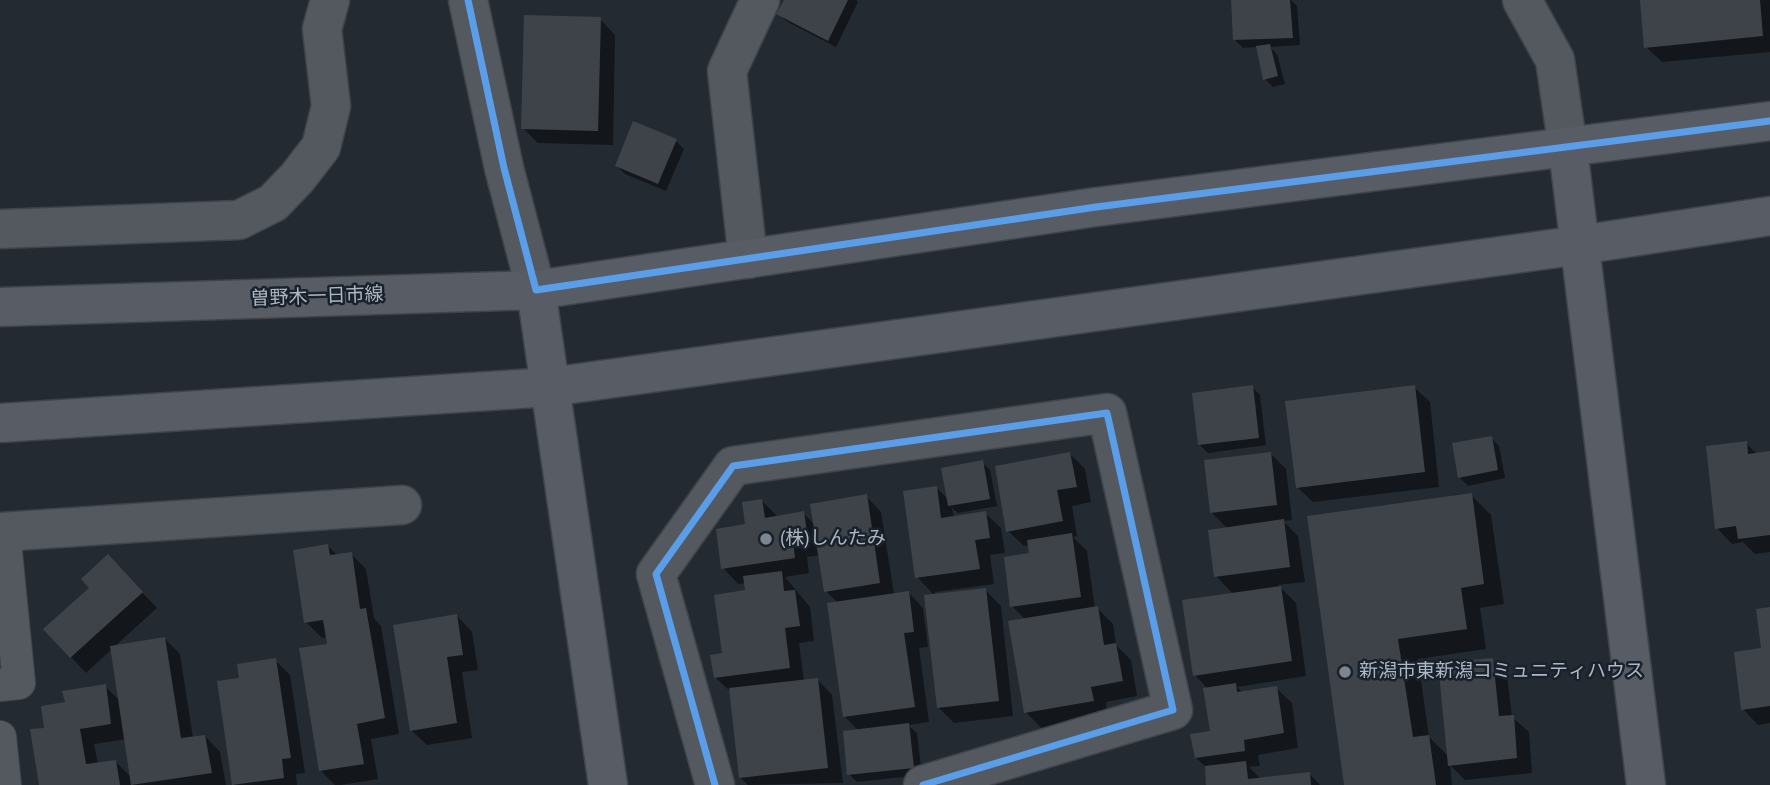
<!DOCTYPE html>
<meta charset="utf-8">
<style>
body{margin:0}
canvas{display:block;background:#242a31}
</style>
<canvas width="1770" height="785"></canvas>
<script>
const context = document.querySelector('canvas').getContext('2d');
context.lineJoin = 'round';
function fill(path, color) { context.fillStyle = color; context.fill(path, 'evenodd'); }
const poly = rows => new Path2D(rows.map(r => 'M' + r).join(''));
function stroke(path, color, width, dash) { context.strokeStyle = color; context.lineWidth = width; context.lineCap = dash ? 'butt' : 'round'; context.setLineDash(dash || []); context.stroke(path); }
function label(font, color, halo, rows, align = 'center') {
  context.font = font + ' "PT Sans","Noto Sans JP",sans-serif'; context.lineWidth = 5; context.setLineDash([]); context.textBaseline = 'middle'; context.strokeStyle = halo; context.fillStyle = color; for (const [text, x, y, turn = 0] of rows) {
    context.save(); context.translate(x, y); context.rotate((+turn || 0) * Math.PI / 180); context.textAlign = isNaN(turn) ? turn : align; if (halo) context.strokeText(text, 0, 0); context.fillText(text, 0, 0); context.restore();
  }
}
const shadow = poly([
 [786,0,856,0,858,2,836,47,786,21,778,13],
 [1233,0,1291,0,1297,6,1300,45,1270,47,1277,54,1285,84,1273,87,1265,79,1258,47,1243,48,1235,40],
 [1642,0,1770,0,1770,52,1662,62,1646,47],
 [600,19,615,35,613,145,538,143,523,128],
 [676,141,684,149,666,191,625,174,617,166],
 [1252,387,1260,395,1266,445,1208,453,1200,445],
 [1414,387,1430,402,1439,487,1313,502,1297,487],
 [1491,438,1499,446,1505,478,1468,486,1460,478],
 [1746,443,1758,455,1770,453,1770,552,1755,554,1743,542,1732,544,1717,528],
 [1070,454,1085,469,1091,502,1072,506,1077,536,1073,537,1087,551,1095,609,1097,608,1113,624,1116,645,1131,660,1137,696,1106,702,1108,716,1041,728,1026,712,1026,620,1012,606,1031,554,1030,545,1024,546,1008,531],
 [1271,454,1286,469,1292,520,1283,521,1298,536,1305,582,1278,585,1296,603,1306,676,1237,687,1243,693,1276,688,1292,703,1298,748,1258,755,1260,766,1249,767,1261,779,1310,774,1320,785,1208,785,1207,768,1196,758,1212,732,1208,689,1195,675,1233,594,1216,576,1228,529,1211,512],
 [982,462,990,470,997,506,958,513,952,508,954,518,985,513,1001,528,1005,553,990,555,994,584,935,592,936,596,985,590,1001,606,1013,716,954,723,938,707,935,596,917,577,936,487,949,500],
 [1471,495,1491,515,1504,604,1480,608,1486,649,1418,659,1429,737,1449,757,1492,660,1507,675,1512,717,1529,732,1532,773,1465,780,1450,765,1452,785,1345,785,1309,517],
 [866,496,881,512,894,594,908,592,923,608,928,647,919,648,929,722,908,725,917,733,922,775,857,782,849,774,859,731,844,716,838,603,826,591,820,555,807,557,809,573,785,577,810,607,814,641,799,643,804,681,817,679,832,695,843,783,748,785,741,778,732,693,715,677,747,592,746,583,738,584,723,568,762,501,778,517,803,513,815,525],
 [328,546,338,556,351,554,366,569,374,618,381,626,399,734,371,739,378,779,341,785,335,785,320,770,329,645,328,637,322,638,306,622],
 [123,572,157,608,114,647,165,639,180,654,193,738,205,736,220,752,226,785,40,785,46,729,67,704,105,686,120,701,112,649,86,673,45,629],
 [126,739,131,777,116,762,98,764,94,744],
 [1770,608,1770,723,1758,725,1743,709,1763,649],
 [457,616,472,632,478,670,462,672,472,738,427,745,411,730],
 [275,660,290,675,305,773,296,774,297,785,234,785,219,683,241,679]
]);
const building = poly([
 [784,0,848,0,828,41,776,14],
 [1231,0,1290,0,1293,38,1233,40],
 [1640,0,1760,0,1763,36,1644,48],
 [524,15,601,17,598,131,521,129],
 [1270,44,1278,76,1263,80,1256,46],
 [633,121,677,139,658,184,615,166],
 [1253,385,1259,438,1198,445,1192,393],
 [1415,385,1425,472,1296,488,1285,401],
 [1492,436,1498,470,1458,478,1452,443],
 [1747,441,1748,454,1770,451,1770,535,1738,539,1736,526,1715,529,1706,446],
 [1070,452,1077,487,1057,490,1063,521,1006,532,995,466],
 [1271,452,1277,505,1210,513,1204,460],
 [983,460,990,499,948,506,941,468],
 [937,486,941,518,986,511,990,538,975,540,980,569,915,578,903,491],
 [1472,493,1484,584,1461,588,1467,629,1398,639,1413,737,1429,735,1436,785,1344,785,1307,516],
 [867,494,880,583,824,592,810,504],
 [762,499,765,518,804,511,808,540,793,542,795,558,721,569,716,529,745,524,742,502],
 [1284,519,1290,567,1214,577,1208,530],
 [1072,533,1081,597,1010,607,1004,557,1029,553,1027,540],
 [328,544,330,555,352,552,360,609,366,608,385,718,357,724,364,764,319,771,299,648,327,644,323,620,304,623,293,550],
 [108,554,143,592,70,658,43,629,89,588,81,579],
 [782,571,784,591,795,590,800,626,785,628,790,668,714,678,710,655,722,653,714,595,745,590,743,576],
 [1281,586,1292,661,1193,676,1182,600],
 [986,588,999,701,937,708,924,595],
 [909,591,914,632,904,633,915,707,843,717,827,603],
 [1098,606,1104,645,1116,643,1123,681,1091,687,1094,701,1024,713,1008,621],
 [1770,607,1770,706,1741,710,1734,652,1761,648,1756,609],
 [457,614,463,655,447,657,457,723,410,731,393,625],
 [165,637,181,738,205,735,212,773,131,785,110,646],
 [276,658,291,758,282,759,284,778,232,785,217,681,239,678,237,664],
 [1493,658,1499,716,1514,715,1517,758,1448,766,1438,663],
 [818,678,828,768,739,778,729,688],
 [1236,683,1237,692,1277,686,1284,733,1244,740,1245,751,1195,758,1190,734,1210,731,1203,688],
 [106,684,111,724,80,729,86,764,116,760,120,785,39,785,30,729,44,728,41,706,65,702,62,691],
 [909,723,914,768,847,775,843,731],
 [1246,761,1248,779,1310,772,1311,785,1206,785,1205,766]
]);
const lane = poly([
 [0,685,19,683,4,532],
 [0,737,5,785]
]);
const street = poly([
 [468,0,504,168,536,290],
 [1522,0,1555,60,1568,149],
 [0,229,239,220,273,203,297,178,321,147,331,106,322,29,330,0],
 [748,259,727,71,760,0],
 [0,532,402,505],
 [715,785,656,574,733,466,1107,413,1173,710,923,785]
]);
const secondary = poly([
 [1568,149,1646,785],
 [536,290,608,785],
 [0,307,536,290,1096,207,1770,121],
 [0,423,550,387,1580,245,1770,216]
]);
const cycleway = poly([
 [468,0,504,168,536,290,1096,207,1770,121],
 [715,785,656,574,733,466,1107,413,1173,710,923,785]
]);
const markers = [
 [766,539,7,"#7d8591"],
 [1345,672,7,"#7d8591"]
];
const streetNames = [
 ["曽野木一日市線",317,297,-2]
];
const poiNames = [
 ["(株)しんたみ",780,539],
 ["新潟市東新潟コミュニティハウス",1359,672]
];
fill(shadow, '#0007');
fill(building, '#3e4349');
stroke(lane, '#40444a', 34);
stroke(street, '#40444a', 41);
stroke(secondary, '#40444a', 41);
stroke(lane, '#545960', 32);
stroke(street, '#545960', 38);
stroke(secondary, '#585d65', 38);
stroke(cycleway, '#5a9eea', 7);
for (const [x, y, r, color] of markers) { const dot = new Path2D(); dot.arc(x, y, r, 0, 2 * Math.PI); context.fillStyle = color; context.fill(dot); stroke(dot, '#19212b', 2.5); }
label('19px', '#adb6c4', '#19212b', streetNames);
label('19px', '#adb6c4', '#19212b', poiNames, 'left');
</script>
